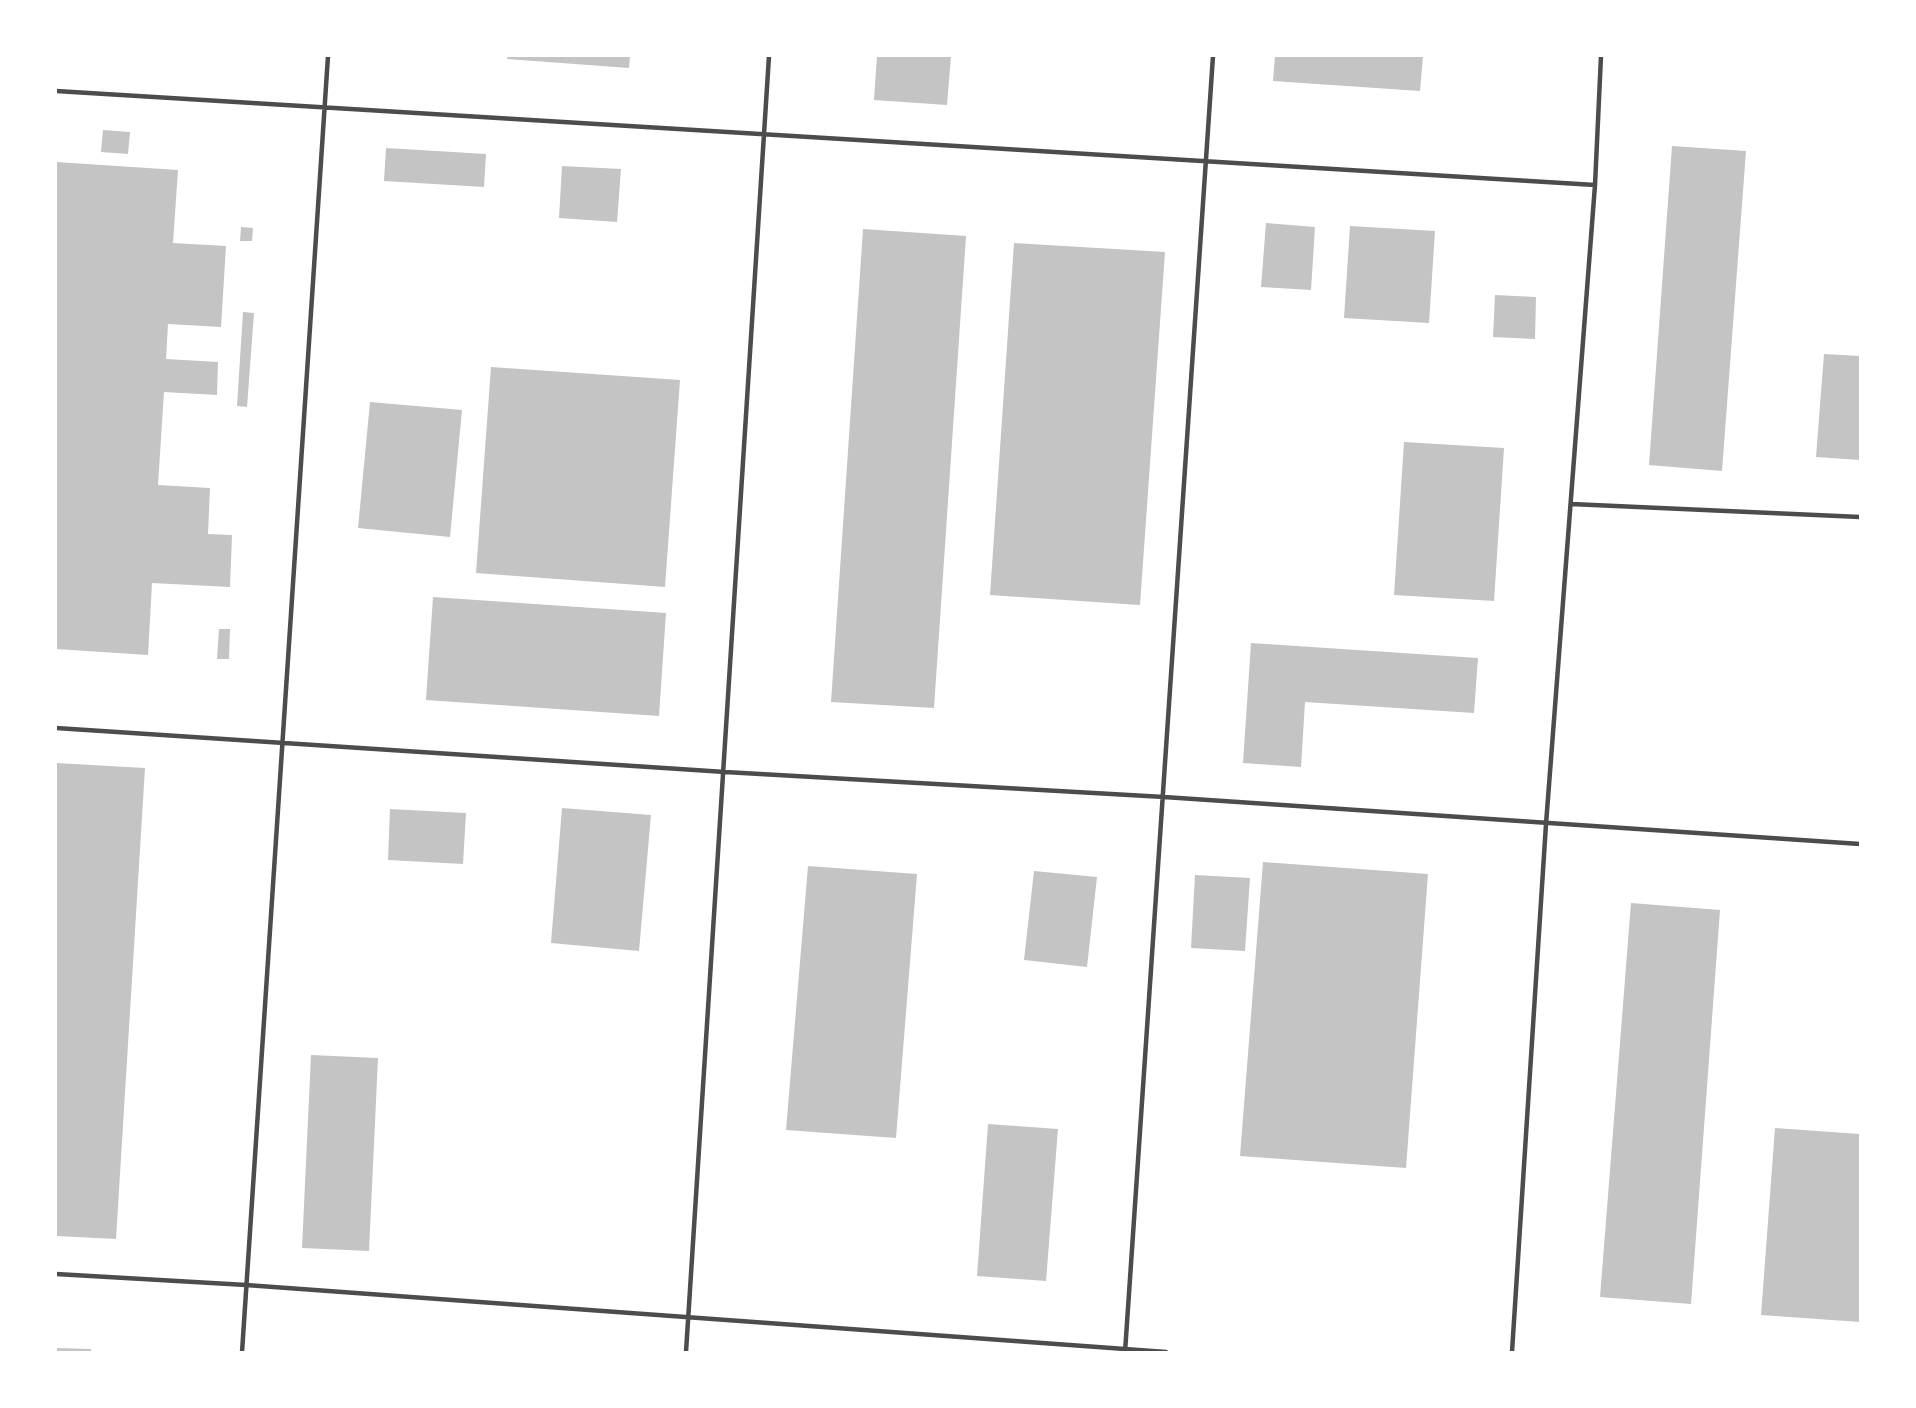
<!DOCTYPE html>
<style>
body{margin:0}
#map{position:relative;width:1916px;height:1408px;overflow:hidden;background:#fff;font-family:"Fira Sans Condensed",sans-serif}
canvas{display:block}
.frame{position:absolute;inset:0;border:57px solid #fff;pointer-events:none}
</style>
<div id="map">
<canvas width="1916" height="1408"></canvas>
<div class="frame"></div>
</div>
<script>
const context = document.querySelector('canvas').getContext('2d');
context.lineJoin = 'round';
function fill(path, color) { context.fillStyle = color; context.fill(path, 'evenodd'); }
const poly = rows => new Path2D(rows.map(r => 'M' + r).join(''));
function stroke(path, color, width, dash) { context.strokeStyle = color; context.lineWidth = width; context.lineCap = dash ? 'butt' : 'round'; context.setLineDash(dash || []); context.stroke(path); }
const building = poly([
 [508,56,630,56,629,68,507,59],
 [877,56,951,56,947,105,874,100],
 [1275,56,1423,56,1420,91,1273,81],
 [103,130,130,132,128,154,101,152],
 [1672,146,1746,151,1722,471,1649,465],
 [386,148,486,154,484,187,384,181],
 [56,162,178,170,173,243,226,246,221,327,168,324,166,359,218,362,217,395,164,392,158,485,210,488,208,534,232,535,230,587,152,583,148,655,56,649],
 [562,166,621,169,617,222,559,218],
 [1266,223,1315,227,1311,290,1261,287],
 [1350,226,1435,231,1429,323,1344,318],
 [241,227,253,228,252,241,240,241],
 [863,229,966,236,934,708,831,702],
 [1014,243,1165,252,1140,605,990,595],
 [1495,295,1536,297,1535,339,1493,337],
 [243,312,254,313,247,407,237,406],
 [1824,354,1860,356,1860,460,1816,457],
 [491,367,680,380,665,587,476,573],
 [370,402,462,410,450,537,358,528],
 [1404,442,1504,448,1494,601,1394,595],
 [433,597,666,613,659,716,426,700],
 [219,629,230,629,229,659,217,659],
 [1251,643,1478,658,1474,713,1305,702,1301,767,1243,763],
 [56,763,145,768,116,1239,56,1236],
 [562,808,651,815,639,951,551,943],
 [390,809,466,813,463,864,388,860],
 [1263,862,1428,874,1406,1168,1240,1156],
 [808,866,917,874,896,1138,786,1130],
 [1034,871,1097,877,1087,967,1024,960],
 [1195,875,1250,878,1245,951,1191,948],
 [1631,903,1720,910,1691,1304,1600,1297],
 [311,1055,378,1058,369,1251,302,1248],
 [988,1124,1058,1129,1046,1281,977,1276],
 [1775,1128,1860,1134,1860,1322,1761,1315],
 [56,1348,91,1349,91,1352,56,1352]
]);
const service = poly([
 [56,91,1595,185],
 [1571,504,1860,517],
 [56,728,725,772,1164,797,1860,844],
 [56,1274,246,1285,1166,1352],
 [242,1352,328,56],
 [686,1352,769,56],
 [1125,1352,1213,56],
 [1512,1352,1546,824,1595,185,1601,56]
]);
fill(building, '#c4c4c4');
stroke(service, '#4c4c4c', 4.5);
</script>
